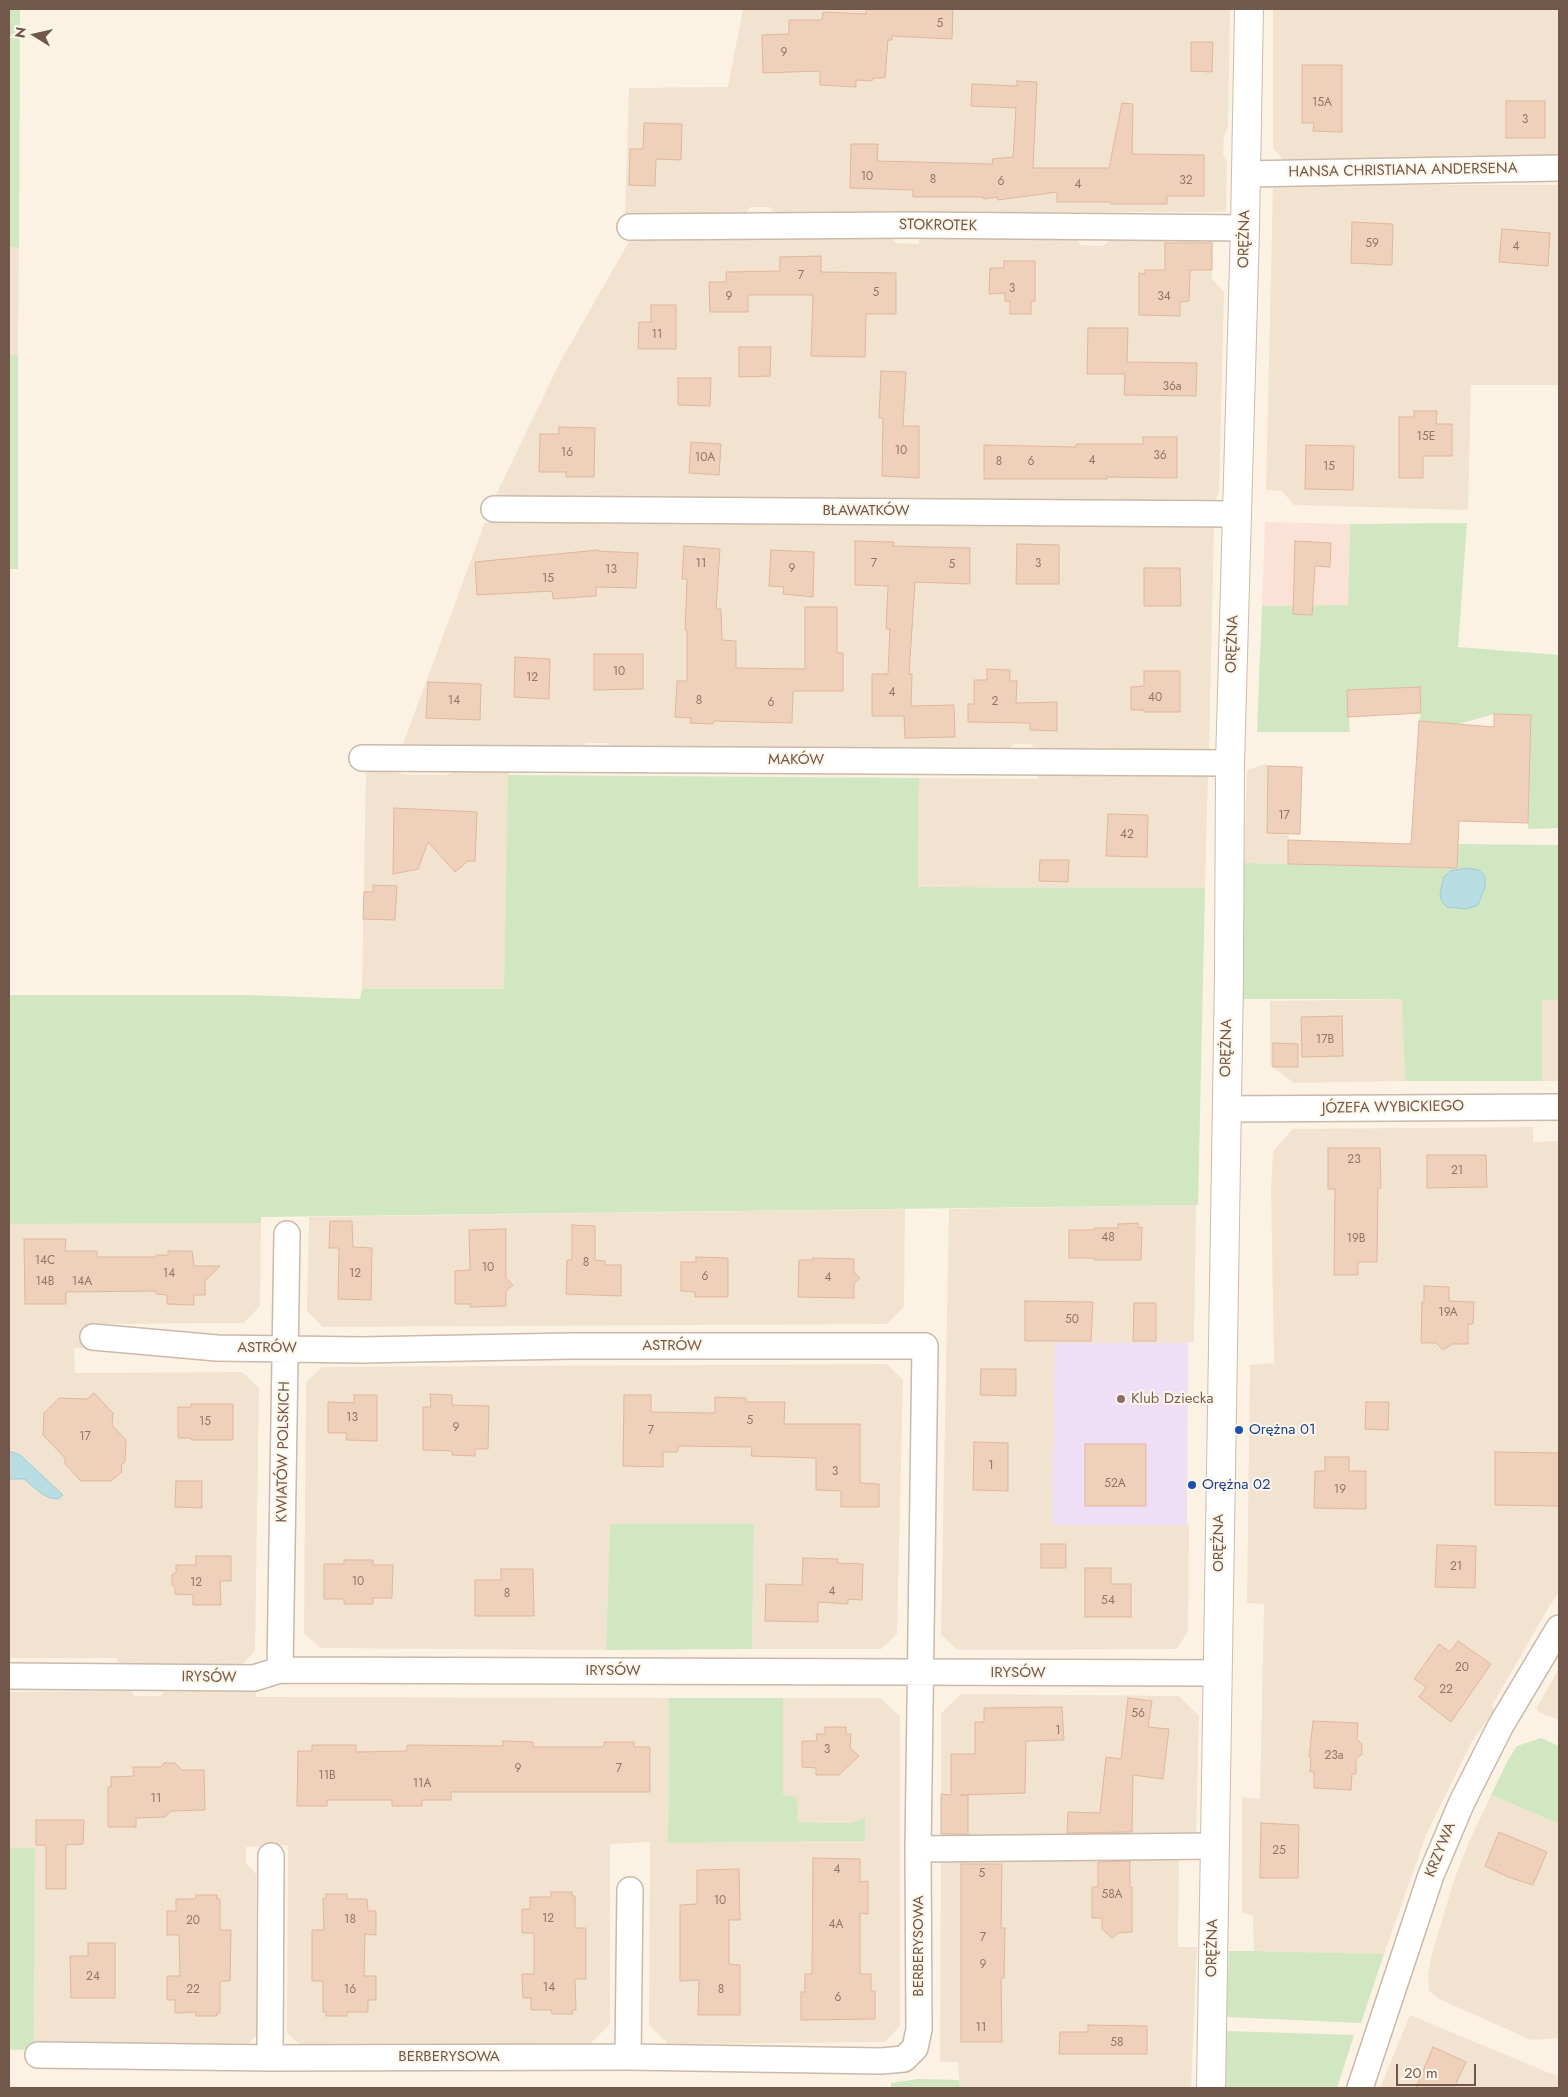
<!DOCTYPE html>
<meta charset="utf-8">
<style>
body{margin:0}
#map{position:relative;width:1568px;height:2097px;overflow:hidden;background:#fbf2e3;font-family:Jost,sans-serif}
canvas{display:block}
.frame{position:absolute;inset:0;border:10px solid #71584a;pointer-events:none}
.north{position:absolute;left:10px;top:10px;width:50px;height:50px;-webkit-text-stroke:4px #fef6e8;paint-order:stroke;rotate:280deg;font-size:14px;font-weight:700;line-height:20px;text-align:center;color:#71584a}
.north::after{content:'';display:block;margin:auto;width:18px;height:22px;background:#71584a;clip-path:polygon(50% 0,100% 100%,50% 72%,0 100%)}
.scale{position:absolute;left:1396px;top:2064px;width:80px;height:22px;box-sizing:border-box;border:2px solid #71584a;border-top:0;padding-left:6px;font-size:15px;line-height:18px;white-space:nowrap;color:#71584a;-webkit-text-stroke:4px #fef6e8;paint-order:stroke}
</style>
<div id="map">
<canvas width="1568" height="2097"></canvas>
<div class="frame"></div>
<div class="north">N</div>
<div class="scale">20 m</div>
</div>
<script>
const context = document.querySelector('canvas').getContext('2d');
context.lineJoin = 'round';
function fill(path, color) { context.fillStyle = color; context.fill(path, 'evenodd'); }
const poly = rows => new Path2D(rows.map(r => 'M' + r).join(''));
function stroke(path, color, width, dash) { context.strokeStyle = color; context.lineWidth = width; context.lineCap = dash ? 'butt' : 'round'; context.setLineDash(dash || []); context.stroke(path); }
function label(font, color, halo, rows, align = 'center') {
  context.font = font + ' Jost,sans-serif'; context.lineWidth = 4; context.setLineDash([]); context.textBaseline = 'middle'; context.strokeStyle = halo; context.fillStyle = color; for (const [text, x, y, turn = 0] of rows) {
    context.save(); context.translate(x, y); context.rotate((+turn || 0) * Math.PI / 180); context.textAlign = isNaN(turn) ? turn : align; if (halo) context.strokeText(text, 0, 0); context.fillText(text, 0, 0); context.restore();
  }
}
const residential = poly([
 [743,9,1230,9,1228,128,1224,136,1223,154,1227,161,1226,212,774,213,769,207,751,207,746,213,625,213,629,88,728,87],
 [1273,9,1559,9,1559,159,1475,161,1474,155,1441,156,1431,161,1284,161,1273,148],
 [1273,185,1559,185,1559,385,1471,385,1468,510,1294,505,1282,491,1266,490],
 [891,237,896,243,918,244,921,237,1073,237,1081,245,1103,246,1112,238,1213,240,1212,279,1224,292,1219,494,1214,501,495,497,559,364,631,238],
 [9,247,19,248,18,355,9,355],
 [485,522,1214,525,1209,751,1036,751,1031,744,1014,744,1008,750,611,748,608,743,586,743,584,748,402,747],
 [1265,764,1269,766,1302,767,1300,834,1289,834,1288,864,1244,863,1247,770],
 [366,769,391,770,402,774,410,775,446,775,456,770,509,772,504,982,503,989,362,989],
 [1038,775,1208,775,1205,888,918,887,919,778,1038,779],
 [1403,999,1405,1081,1294,1083,1270,1065,1270,1001],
 [1542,1000,1559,1000,1559,1081,1542,1081],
 [1533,1127,1533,1142,1559,1141,1559,1592,1550,1605,1492,1706,1495,1709,1471,1743,1427,1833,1384,1954,1254,1951,1253,1916,1242,1912,1242,1797,1260,1799,1264,1604,1247,1603,1250,1365,1274,1363,1271,1188,1273,1151,1293,1129],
 [1196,1205,1194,1341,1188,1343,1052,1525,1189,1525,1188,1631,1177,1649,958,1650,941,1635,949,1209],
 [905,1209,904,1307,887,1324,323,1327,307,1311,309,1217],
 [261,1223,260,1306,244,1323,93,1324,92,1349,74,1348,75,1373,242,1372,259,1388,255,1651,240,1667,118,1666,117,1658,9,1658,9,1224],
 [887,1364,903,1380,897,1634,881,1649,752,1649,754,1524,610,1524,606,1650,320,1648,304,1633,306,1382,322,1367],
 [1559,1668,1559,1720,1541,1713,1536,1709],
 [132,1691,134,1696,161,1696,163,1692,256,1691,256,1697,281,1697,669,1698,668,1843,865,1841,865,1819,851,1823,798,1822,783,1796,783,1698,880,1698,900,1716,900,2026,885,2042,668,2044,649,2025,650,1842,610,1844,610,2024,590,2044,299,2044,287,2033,288,1846,281,1845,246,1847,246,1863,256,1874,256,2036,245,2048,134,2049,134,2043,34,2041,35,1849,9,1848,9,1692],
 [961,1694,1179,1696,1199,1716,1196,1839,941,1840,941,1713],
 [1491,1795,1559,1824,1559,2042,1557,2038,1531,2040,1439,1999,1429,1991,1428,1975,1431,1957,1454,1880,1469,1842],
 [949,1855,1179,1856,1178,1947,1197,1947,1191,2088,960,2088,958,2062,940,2062,941,1863],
 [1410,2015,1559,2077,1559,2088,1380,2088]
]);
const commercial = poly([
 [1265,522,1350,524,1348,605,1262,606]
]);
const education = poly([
 [1055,1343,1188,1343,1187,1525,1052,1525]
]);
const green = poly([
 [9,9,20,9,19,248,9,247],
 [9,355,18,355,18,569,9,569],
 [1467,523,1458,647,1559,655,1559,828,1528,829,1530,715,1494,714,1459,724,1419,721,1421,713,1419,687,1347,690,1350,732,1257,732,1262,606,1348,605,1350,524],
 [508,775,919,778,918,887,1205,888,1198,1205,261,1217,261,1223,9,1224,9,995,248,995,360,999,362,989,503,989,504,982],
 [1458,844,1559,845,1559,1000,1542,1000,1542,1081,1405,1081,1402,999,1241,999,1244,863,1457,868],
 [610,1524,754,1524,752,1649,606,1650],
 [669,1698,783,1698,783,1795,797,1797,798,1822,851,1823,865,1818,865,1841,668,1843],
 [1541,1738,1559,1746,1559,1824,1491,1795,1508,1760,1517,1746],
 [9,1848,35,1848,34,2049,9,2050],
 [1229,1951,1254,1951,1384,1954,1361,2023,1226,2017],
 [1226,2031,1354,2035,1337,2088,1224,2088],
 [918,2079,959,2080,960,2088,891,2088,891,2083]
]);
const water = poly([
 [1467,868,1479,870,1485,876,1485,887,1478,905,1467,909,1447,907,1442,902,1440,894,1444,877,1450,871,1467,868],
 [9,1451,20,1455,63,1495,58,1499,50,1498,42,1494,24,1479,9,1479,9,1451]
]);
const building = poly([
 [866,9,953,9,952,39,892,36,892,40,888,40,885,78,873,78,872,81,856,80,856,87,820,85,820,71,763,73,762,35,789,34,789,20,822,20,823,12,866,14,866,9],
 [1191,42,1213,42,1212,72,1191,71,1191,42],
 [1302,65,1342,65,1342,132,1313,131,1314,123,1302,123,1302,65],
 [1017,81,1037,82,1033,168,1109,168,1122,103,1133,104,1132,154,1204,155,1204,196,1167,196,1167,204,1111,204,1111,202,1057,202,1057,192,998,200,997,197,984,199,983,197,913,197,913,190,850,188,851,144,878,144,877,161,993,164,992,159,1013,157,1016,108,971,106,972,84,1017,86,1017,81],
 [1506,101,1545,101,1545,138,1506,138,1506,101],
 [644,123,682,124,681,160,656,159,655,186,629,185,630,149,643,149,644,123],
 [1352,222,1393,224,1392,265,1351,263,1352,222],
 [1502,229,1550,233,1548,266,1499,262,1502,229],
 [1165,243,1212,243,1212,270,1190,270,1189,301,1180,302,1180,316,1139,315,1139,273,1145,274,1145,270,1165,270,1165,243],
 [821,256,821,272,896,273,896,314,866,314,865,357,811,356,813,295,748,295,748,312,710,312,709,282,726,282,726,272,780,271,780,257,821,256],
 [1004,261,1035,261,1035,301,1031,301,1031,314,1010,314,1010,301,1005,301,1005,293,989,294,990,268,1004,268,1004,261],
 [651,305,676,305,676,349,638,349,639,322,651,322,651,305],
 [1088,328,1128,328,1127,362,1197,363,1196,396,1124,395,1125,374,1087,374,1088,328],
 [739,347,771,347,770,376,739,377,739,347],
 [881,371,906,372,903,426,919,426,919,478,882,476,883,418,879,418,881,371],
 [678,378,711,378,710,406,678,405,678,378],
 [1414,411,1437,411,1436,424,1452,424,1452,456,1423,456,1423,478,1399,478,1399,417,1414,417,1414,411],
 [559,427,595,428,594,477,566,477,566,472,539,472,540,434,559,434,559,427],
 [1143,437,1177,437,1177,478,1107,477,1107,479,984,479,984,445,1076,447,1076,444,1143,444,1143,437],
 [691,442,721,444,719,475,689,473,691,442],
 [1306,445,1354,446,1353,490,1305,489,1306,445],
 [855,541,894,542,893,546,970,548,970,584,915,582,909,674,912,674,911,706,954,705,955,737,905,738,904,716,872,716,872,674,888,674,890,629,886,629,888,586,855,585,855,541],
 [1295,541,1331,543,1330,567,1315,566,1312,615,1293,614,1295,541],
 [1017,544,1059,545,1059,584,1016,584,1017,544],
 [684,546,720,549,716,609,721,609,722,640,736,641,736,668,805,669,805,607,837,607,837,653,843,653,843,691,793,691,792,723,714,721,713,724,690,723,691,718,675,717,677,681,687,681,687,630,685,630,687,579,682,579,684,546],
 [598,550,598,551,638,553,636,588,596,587,596,596,553,599,552,591,477,595,475,562,598,550],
 [771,550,814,552,813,597,783,594,784,587,769,586,771,550],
 [1144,568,1180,568,1181,606,1144,606,1144,568],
 [594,654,643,654,643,689,594,690,594,654],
 [515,657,550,659,549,699,514,697,515,657],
 [987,669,1010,670,1010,681,1017,681,1016,703,1057,702,1057,731,1030,730,1030,723,968,722,968,704,974,704,974,680,987,680,987,669],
 [1144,671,1180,671,1180,712,1144,712,1144,710,1131,710,1131,687,1144,686,1144,671],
 [428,682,481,684,480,720,426,718,428,682],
 [1420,687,1421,713,1348,717,1347,690,1420,687],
 [1494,714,1531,715,1528,823,1459,821,1457,868,1288,864,1288,840,1411,844,1419,721,1494,727,1494,714],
 [1268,766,1302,767,1300,834,1267,833,1268,766],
 [394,808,477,812,475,861,468,861,455,872,428,842,418,869,393,874,394,808],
 [1108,814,1148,815,1147,857,1106,856,1108,814],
 [1040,860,1069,860,1068,882,1039,881,1040,860],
 [373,885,397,886,395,920,363,919,364,892,373,892,373,885],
 [1342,1016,1343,1056,1302,1057,1301,1017,1342,1016],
 [1273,1043,1298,1044,1298,1067,1273,1067,1273,1043],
 [1328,1148,1380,1148,1381,1188,1378,1188,1377,1262,1358,1262,1358,1275,1334,1275,1335,1189,1328,1189,1328,1148],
 [1427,1155,1486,1155,1487,1187,1427,1188,1427,1155],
 [330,1221,352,1221,353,1247,372,1248,371,1300,338,1299,339,1248,329,1248,330,1221],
 [1138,1223,1138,1228,1142,1227,1141,1260,1094,1260,1094,1258,1069,1258,1069,1230,1094,1230,1094,1228,1118,1228,1118,1224,1138,1223],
 [572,1225,595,1226,595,1260,605,1261,605,1265,621,1265,621,1296,566,1294,567,1260,572,1260,572,1225],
 [506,1229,506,1278,513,1285,506,1291,506,1306,470,1307,470,1304,455,1304,455,1271,470,1270,469,1230,506,1229],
 [24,1239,66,1239,65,1251,97,1251,97,1257,156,1257,156,1255,168,1255,168,1251,192,1251,194,1266,220,1266,205,1281,205,1295,194,1295,194,1305,167,1304,167,1295,156,1294,156,1291,66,1292,66,1304,25,1304,24,1239],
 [696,1257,728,1258,728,1297,695,1297,695,1292,681,1291,681,1262,696,1262,696,1257],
 [813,1258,854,1259,854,1272,860,1278,854,1284,854,1298,798,1297,799,1260,812,1260,813,1258],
 [1424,1286,1449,1287,1449,1301,1474,1302,1473,1324,1468,1324,1468,1344,1452,1344,1443,1350,1436,1343,1421,1343,1422,1302,1424,1302,1424,1286],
 [1025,1301,1093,1302,1091,1341,1025,1341,1025,1301],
 [1134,1303,1156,1303,1156,1341,1133,1341,1134,1303],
 [981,1369,1016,1369,1016,1396,980,1395,981,1369],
 [94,1393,113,1413,112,1425,126,1440,125,1462,121,1465,122,1472,111,1481,81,1481,65,1464,65,1458,43,1435,44,1413,59,1398,87,1399,94,1393],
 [430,1394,452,1395,452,1405,489,1406,488,1449,475,1449,475,1456,452,1455,452,1451,423,1450,423,1407,431,1407,430,1394],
 [354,1395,377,1395,377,1441,346,1440,347,1433,328,1433,328,1402,354,1403,354,1395],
 [624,1395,651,1395,651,1412,715,1413,715,1397,746,1398,746,1402,785,1402,784,1424,860,1424,860,1483,879,1484,879,1507,841,1507,841,1491,816,1490,816,1458,751,1456,752,1447,679,1446,677,1452,663,1452,663,1467,623,1466,624,1395],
 [1366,1402,1389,1402,1388,1430,1365,1429,1366,1402],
 [191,1404,233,1404,233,1440,191,1440,191,1438,178,1438,178,1407,191,1407,191,1404],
 [974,1442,1008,1443,1008,1491,973,1490,974,1442],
 [1085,1444,1146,1444,1146,1506,1085,1506,1085,1444],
 [1495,1452,1559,1453,1559,1506,1495,1505,1495,1452],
 [1325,1457,1349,1457,1349,1471,1366,1471,1366,1509,1314,1508,1315,1471,1325,1471,1325,1457],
 [176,1481,202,1481,202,1508,175,1507,176,1481],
 [1041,1544,1066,1544,1066,1568,1041,1568,1041,1544],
 [1437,1545,1476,1546,1475,1588,1435,1587,1437,1545],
 [196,1556,231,1556,231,1581,220,1581,221,1605,193,1605,193,1595,175,1594,175,1588,172,1585,172,1575,176,1572,176,1565,196,1565,196,1556],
 [803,1558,838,1559,837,1563,863,1564,862,1600,848,1599,848,1604,818,1602,818,1622,765,1621,766,1584,802,1585,803,1558],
 [344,1560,373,1560,373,1565,393,1565,392,1598,373,1598,373,1604,344,1604,344,1599,324,1599,324,1564,344,1564,344,1560],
 [1085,1568,1111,1568,1111,1584,1131,1584,1131,1617,1085,1617,1085,1568],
 [501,1569,533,1569,534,1616,475,1616,475,1580,501,1580,501,1569],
 [1458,1641,1491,1664,1451,1722,1419,1697,1426,1687,1414,1679,1439,1644,1450,1652,1458,1641],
 [1128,1698,1152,1701,1148,1727,1169,1729,1163,1779,1133,1775,1132,1832,1067,1833,1068,1812,1100,1813,1106,1757,1121,1759,1128,1698],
 [1062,1707,1064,1740,1026,1741,1025,1793,960,1795,968,1795,968,1834,941,1834,941,1794,951,1795,951,1754,975,1754,975,1722,984,1722,984,1708,1062,1707],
 [1313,1721,1358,1723,1357,1739,1362,1744,1362,1754,1356,1759,1356,1774,1352,1774,1351,1790,1314,1788,1314,1772,1310,1772,1311,1757,1309,1757,1313,1721],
 [825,1727,846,1727,846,1734,851,1734,850,1748,859,1756,839,1775,816,1775,816,1768,802,1767,802,1741,817,1741,816,1734,825,1734,825,1727],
 [503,1741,533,1742,533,1747,604,1747,604,1742,634,1742,634,1747,650,1747,650,1792,451,1792,451,1800,422,1800,422,1806,392,1806,392,1800,327,1800,327,1806,297,1806,298,1751,312,1751,312,1745,356,1745,356,1752,407,1751,407,1745,503,1746,503,1741],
 [164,1763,175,1763,182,1770,204,1770,205,1810,171,1811,165,1817,136,1818,136,1827,108,1827,108,1787,111,1787,111,1777,134,1776,133,1767,161,1767,164,1763],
 [36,1820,84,1820,83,1844,66,1845,66,1889,46,1889,46,1845,36,1845,36,1820],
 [1261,1823,1299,1825,1298,1878,1260,1878,1261,1823],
 [1499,1832,1547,1852,1533,1885,1508,1877,1485,1866,1499,1832],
 [813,1858,860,1859,860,1882,868,1881,868,1914,860,1913,860,1974,871,1974,871,1991,875,1991,875,2019,801,2020,801,1992,805,1992,805,1974,812,1974,813,1858],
 [1130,1861,1130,1887,1132,1887,1132,1932,1118,1933,1112,1938,1102,1929,1102,1918,1092,1918,1092,1887,1098,1887,1098,1862,1130,1861],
 [961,1864,1002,1864,1001,1928,1005,1928,1004,1978,1001,1978,1002,2042,961,2042,961,1864],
 [739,1869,740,1920,729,1920,729,1964,740,1965,740,2015,698,2015,699,1980,680,1981,680,1905,697,1904,697,1870,739,1869],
 [551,1892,572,1892,572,1896,575,1896,575,1928,586,1928,586,1979,575,1979,576,2010,572,2010,573,2014,552,2014,551,2010,531,2010,531,1998,523,1998,522,1974,534,1974,534,1933,522,1933,522,1909,530,1909,530,1897,551,1897,551,1892],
 [326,1894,347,1894,347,1899,367,1899,368,1911,376,1911,376,1935,365,1934,364,1976,376,1976,376,2000,368,2000,368,2012,347,2012,347,2016,326,2016,326,2012,323,2012,323,1981,312,1981,312,1930,324,1930,323,1899,326,1898,326,1894],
 [196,1895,217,1895,217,1899,220,1899,220,1930,231,1930,230,1981,220,1981,220,2013,217,2013,217,2016,196,2016,196,2012,175,2013,175,2000,167,2000,167,1976,180,1976,179,1935,167,1935,167,1911,176,1911,176,1899,196,1899,196,1895],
 [88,1943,115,1943,115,1998,71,1998,70,1956,88,1956,88,1943],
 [1088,2025,1147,2026,1147,2054,1059,2054,1060,2032,1088,2032,1088,2025],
 [1433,2047,1466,2062,1454,2088,1416,2088,1433,2047]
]);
const street = poly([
 [1246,174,1559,168],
 [630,227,909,225,1245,228],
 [494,509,1237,514],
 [362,758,1230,763],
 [1226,1109,1559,1107],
 [280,1670,287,1234],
 [9,1676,254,1678,280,1670,1218,1673],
 [918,1849,1215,1846],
 [38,2055,270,2058,628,2057,881,2061,904,2059,915,2048,919,2029,918,1849,925,1346,571,1346,361,1350,217,1348,93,1337],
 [628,2057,630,1890],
 [270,2058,271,1856],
 [1360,2088,1431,1875,1462,1802,1501,1725,1559,1628]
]);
const secondary = poly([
 [1211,2088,1229,976,1230,763,1245,228,1249,9]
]);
const markers = [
 [1121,1399,5,"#8d6e63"],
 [1239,1430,5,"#1a4fb4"],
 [1192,1485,5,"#1a4fb4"]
];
const numberNames = [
 ["5",940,24],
 ["9",784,53],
 ["15A",1322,103],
 ["3",1525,120],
 ["10",867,177],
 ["8",933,180],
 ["32",1186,181],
 ["6",1001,182],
 ["4",1078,185],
 ["59",1372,244],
 ["4",1516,247],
 ["7",801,276],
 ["3",1012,289],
 ["5",876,293],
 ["9",729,297],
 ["34",1164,297],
 ["11",657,335],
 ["36a",1172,387],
 ["15E",1426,437],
 ["10",901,451],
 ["16",567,453],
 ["36",1160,456],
 ["10A",705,458],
 ["4",1092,461],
 ["8",999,462],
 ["6",1031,462],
 ["15",1329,467],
 ["11",701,564],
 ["7",874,564],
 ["3",1038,564],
 ["5",952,565],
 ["9",792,569],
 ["13",611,570],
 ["15",548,579],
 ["10",619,672],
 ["12",532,678],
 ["4",892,693],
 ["40",1155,698],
 ["14",454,701],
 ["8",699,701],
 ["2",995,702],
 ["6",771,703],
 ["17",1284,816],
 ["42",1127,835],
 ["17B",1325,1040],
 ["23",1354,1160],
 ["21",1457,1171],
 ["48",1108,1238],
 ["19B",1356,1239],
 ["14C",45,1261],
 ["8",586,1263],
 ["10",488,1268],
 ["14",169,1274],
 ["12",355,1274],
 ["6",705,1277],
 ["4",828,1278],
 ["14B",45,1282],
 ["14A",82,1282],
 ["19A",1448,1313],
 ["50",1072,1320],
 ["13",352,1418],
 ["5",750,1421],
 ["15",205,1422],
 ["9",456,1428],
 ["7",651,1431],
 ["17",85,1437],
 ["1",991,1466],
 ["3",835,1472],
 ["52A",1115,1484],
 ["19",1340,1490],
 ["21",1456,1567],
 ["10",358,1582],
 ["12",196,1583],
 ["4",832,1592],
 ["8",507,1594],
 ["54",1108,1601],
 ["20",1462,1668],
 ["22",1446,1690],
 ["56",1138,1714],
 ["1",1058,1731],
 ["3",827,1750],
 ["23a",1334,1756],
 ["9",518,1769],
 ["7",619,1769],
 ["11B",327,1776],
 ["11A",422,1784],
 ["11",156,1799],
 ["25",1279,1851],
 ["4",837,1870],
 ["5",982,1874],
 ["58A",1112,1895],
 ["10",720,1901],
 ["12",548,1919],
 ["18",350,1920],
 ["20",193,1921],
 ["4A",836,1925],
 ["7",983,1938],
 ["9",983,1965],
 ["24",93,1977],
 ["14",549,1988],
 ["22",193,1990],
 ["16",350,1990],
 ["8",721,1990],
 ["6",838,1998],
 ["11",981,2028],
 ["58",1117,2043]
];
const streetNames = [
 ["HANSA CHRISTIANA ANDERSENA",1403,171,-1],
 ["STOKROTEK",938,226,1],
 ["ORĘŻNA",1245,239,-89],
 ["BŁAWATKÓW",866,511],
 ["ORĘŻNA",1233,644,-88],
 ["MAKÓW",796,760],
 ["ORĘŻNA",1227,1048,-89],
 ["JÓZEFA WYBICKIEGO",1393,1108,-1],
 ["ASTRÓW",672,1346],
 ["ASTRÓW",267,1348],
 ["KWIATÓW POLSKICH",284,1452,-89],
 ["ORĘŻNA",1219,1543,-90],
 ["IRYSÓW",613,1671],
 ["IRYSÓW",1018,1673],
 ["IRYSÓW",209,1678,1],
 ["KRZYWA",1441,1850,-68],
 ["BERBERYSOWA",919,1946,-90],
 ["ORĘŻNA",1213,1948,-89],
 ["BERBERYSOWA",449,2057]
];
const educationNames = [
 ["Klub Dziecka",1131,1399]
];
const transitNames = [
 ["Orężna 01",1249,1430],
 ["Orężna 02",1202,1485]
];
fill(residential, '#f2e3d1');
fill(commercial, '#fbe2d7');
fill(education, '#eedff7');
fill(green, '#d1e7c2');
fill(water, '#b8dde3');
stroke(water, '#9fccd4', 1);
fill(building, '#efd0bb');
stroke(building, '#e1b79d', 1);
stroke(street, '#cbb9aa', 28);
stroke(secondary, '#d0bbaa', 30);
stroke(street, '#fff', 25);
stroke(secondary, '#fff', 28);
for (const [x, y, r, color] of markers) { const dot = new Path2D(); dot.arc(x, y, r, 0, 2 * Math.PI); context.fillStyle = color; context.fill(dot); stroke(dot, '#fef6e8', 2); }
label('12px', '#907666', null, numberNames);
label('15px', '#71584a', '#fef6e8', streetNames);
label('15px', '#785e54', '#fef6e8', educationNames, 'left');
label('15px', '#164399', '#fef6e8', transitNames, 'left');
</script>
